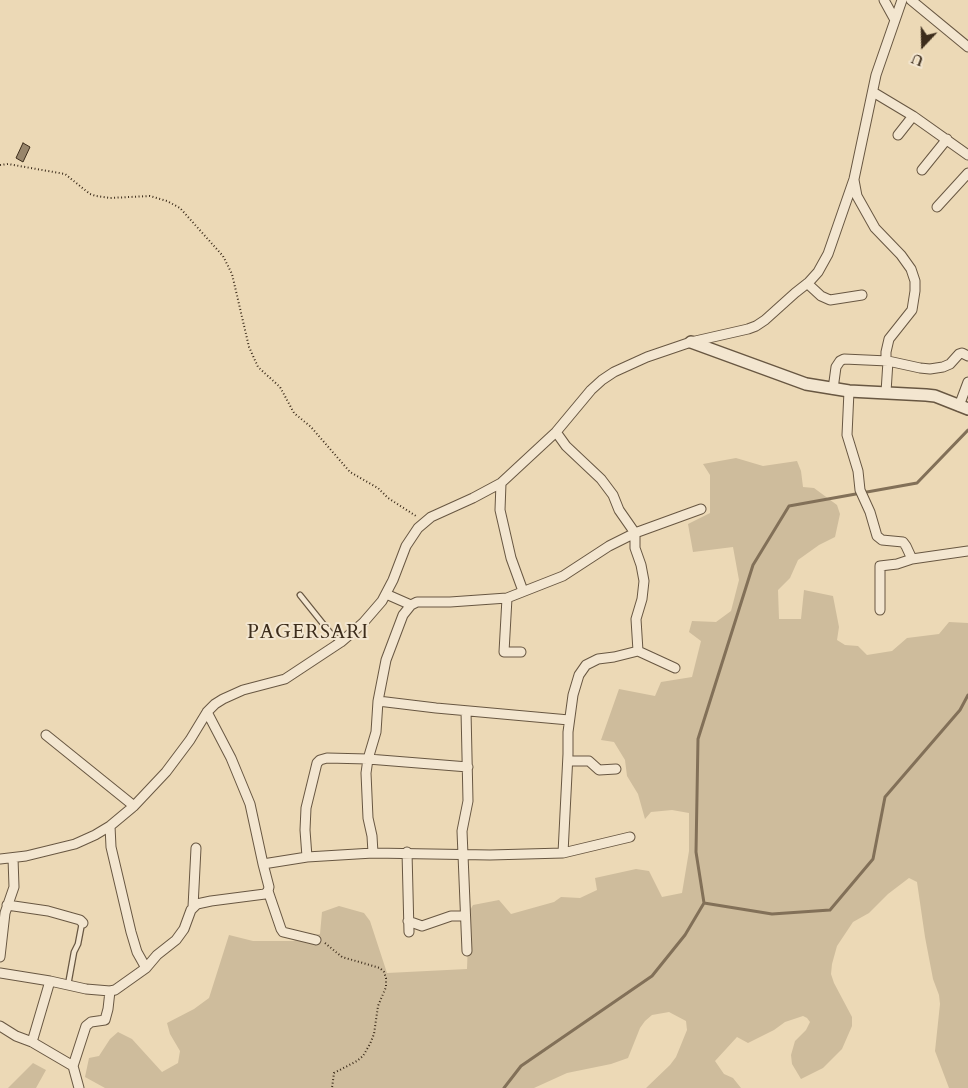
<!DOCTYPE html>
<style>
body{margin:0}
#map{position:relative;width:968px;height:1088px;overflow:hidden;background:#ecd9b6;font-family:Cardo,serif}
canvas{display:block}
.north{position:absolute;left:898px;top:20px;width:50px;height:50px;-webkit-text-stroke:4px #f3e6d0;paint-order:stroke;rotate:201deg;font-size:14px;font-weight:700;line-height:20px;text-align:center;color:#3c2c1b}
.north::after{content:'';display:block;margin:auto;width:18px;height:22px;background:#3c2c1b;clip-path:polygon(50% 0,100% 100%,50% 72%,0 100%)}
</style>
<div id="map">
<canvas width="968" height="1088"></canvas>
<div class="north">U</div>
</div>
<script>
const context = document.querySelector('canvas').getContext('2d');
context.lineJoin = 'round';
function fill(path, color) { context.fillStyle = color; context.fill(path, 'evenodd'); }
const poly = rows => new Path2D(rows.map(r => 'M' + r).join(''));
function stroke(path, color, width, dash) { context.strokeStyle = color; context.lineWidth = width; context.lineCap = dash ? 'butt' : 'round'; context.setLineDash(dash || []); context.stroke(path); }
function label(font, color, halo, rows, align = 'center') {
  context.font = font + ' Cardo,serif'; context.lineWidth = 4; context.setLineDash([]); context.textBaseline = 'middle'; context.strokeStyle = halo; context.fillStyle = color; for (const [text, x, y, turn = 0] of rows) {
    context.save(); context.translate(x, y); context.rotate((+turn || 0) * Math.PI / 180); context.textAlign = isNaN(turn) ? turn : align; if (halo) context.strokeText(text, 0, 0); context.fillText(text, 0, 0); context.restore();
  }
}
const green = poly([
 [736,458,763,466,797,461,801,471,803,487,814,488,837,505,840,514,835,537,819,545,798,560,790,578,778,590,779,619,801,619,804,590,833,596,839,627,837,640,845,645,858,646,867,655,892,651,907,638,939,634,949,622,968,623,968,1088,949,1088,935,1051,940,1004,939,995,933,979,925,937,917,882,909,878,888,894,869,913,853,922,837,946,832,964,831,974,834,983,852,1017,852,1026,842,1049,823,1068,801,1079,792,1064,791,1055,795,1041,806,1030,810,1022,807,1018,803,1016,785,1022,774,1030,748,1043,737,1037,715,1061,724,1074,733,1078,741,1088,646,1088,670,1065,676,1057,687,1030,686,1021,669,1012,652,1015,645,1021,640,1028,628,1058,611,1064,567,1073,534,1088,105,1088,85,1077,89,1058,99,1056,110,1039,118,1032,132,1039,162,1072,178,1063,180,1051,170,1034,167,1023,194,1009,209,998,229,935,253,941,293,941,320,934,322,912,339,906,364,913,370,921,387,973,467,969,469,912,473,905,499,900,511,914,554,902,561,897,580,898,597,890,595,878,636,869,649,871,662,897,682,893,689,851,689,813,672,810,651,812,645,819,638,794,627,776,625,760,614,742,601,740,619,689,655,696,661,682,692,677,701,641,689,632,692,621,716,622,731,611,739,580,733,547,693,552,688,524,710,513,710,475,703,464],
 [33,1063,46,1070,36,1088,8,1088]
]);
const stream = poly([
 [704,903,772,914,830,910,873,859,885,797,960,710,968,695],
 [504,1088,521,1066,652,976,685,935,704,903,696,852,698,739,753,565,789,506,917,483,968,430]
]);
const building = poly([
 [23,143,30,147,23,162,16,158,23,143]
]);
const path = poly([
 [0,165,8,164,65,174,90,194,96,196,110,198,150,196,167,201,180,208,223,256,232,274,249,347,258,367,280,387,294,413,311,427,350,472,378,488,388,498,416,516],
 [325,943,342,957,380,968,384,972,386,978,386,987,378,1006,374,1034,370,1044,363,1056,357,1061,334,1073,332,1088]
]);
const service = poly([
 [300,595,332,635,341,642],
 [68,985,74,952,78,944,82,923]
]);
const minor = poly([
 [884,0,895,20],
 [911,0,968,47],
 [873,92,913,116,968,155],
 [898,135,913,116],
 [922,170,947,139],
 [854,180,857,196,875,228,901,255,911,269,915,281,915,291,912,310,889,339,886,352,886,361],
 [937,207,968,173],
 [809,282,808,284,821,296,830,300,862,295],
 [833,389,836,367,840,361,844,359,888,361,920,368,930,369,943,367,950,364,959,354,962,353,968,356],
 [849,391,847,435,858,471,860,490,870,512,877,536,882,540,903,542,906,546,912,559,968,551],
 [886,392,888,361],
 [959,406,968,382],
 [556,432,566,446,601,479,613,495,619,510,635,533,635,548,641,565,644,581,642,599,636,619,638,651,614,657,598,659,586,665,579,675,573,695,568,732,568,754,563,853,630,837],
 [501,483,500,510,511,558,523,591],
 [386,594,411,605],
 [507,598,504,652,521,652],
 [880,610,880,566,897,564,912,559],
 [638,651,675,668],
 [378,701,436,708,569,720],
 [466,711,468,801,462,831,467,951],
 [207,712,231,758,250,804,263,864,307,857,373,853,490,855,563,853],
 [46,735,134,806],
 [568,761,589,761,599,770,616,769],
 [110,826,111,847,131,932,137,952,146,968],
 [407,852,409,932],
 [373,853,372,836,368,818,366,773,368,759,468,767],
 [307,857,305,830,306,808,317,763,320,760,327,758,368,759,376,732,378,701,386,660,403,615,411,605,417,602,450,602,507,598,563,576,609,546,635,533,701,509],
 [0,859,26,856,75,844,95,835,110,826,134,806,166,772,190,740,207,712,215,704,223,699,243,690,285,679,341,642,363,623,382,601,393,580,406,546,418,528,431,517,473,498,501,483,556,432,591,390,602,380,614,372,647,357,691,342,748,329,756,326,765,320,795,293,809,282,818,272,828,254,854,179,876,75,902,0],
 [268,891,281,929,283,932,316,940],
 [7,905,48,911,80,920,83,923],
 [193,907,196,848],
 [408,921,422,926,451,916,465,916],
 [0,957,5,913,14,887,13,858],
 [0,973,50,981,86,989,110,991,115,990,146,968,157,955,176,940,184,929,191,910,197,904,211,901,265,894,268,891,269,887,263,864],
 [0,1026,16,1036,32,1042,50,981],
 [32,1042,73,1066],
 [79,1088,73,1066,86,1026,91,1022,105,1020,108,1009,110,991]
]);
const tertiary = poly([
 [691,342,806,384,849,391,926,395,935,396,968,409]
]);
const quarterNames = [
 ["PAGERSARI",308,633]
];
fill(green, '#cebc9c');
stroke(stream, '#827058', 3);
fill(building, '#98866c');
stroke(building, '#3c2c1b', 1);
stroke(service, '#685742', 7);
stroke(minor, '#685742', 11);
stroke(tertiary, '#685742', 14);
stroke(path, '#3c2c1b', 2, [1, 2.5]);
stroke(service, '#f3e6d0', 4.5);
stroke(minor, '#f3e6d0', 9);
stroke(tertiary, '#f3e6d0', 11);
context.letterSpacing = '1px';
label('20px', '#3c2c1b', '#f3e6d0', quarterNames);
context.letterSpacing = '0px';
</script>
